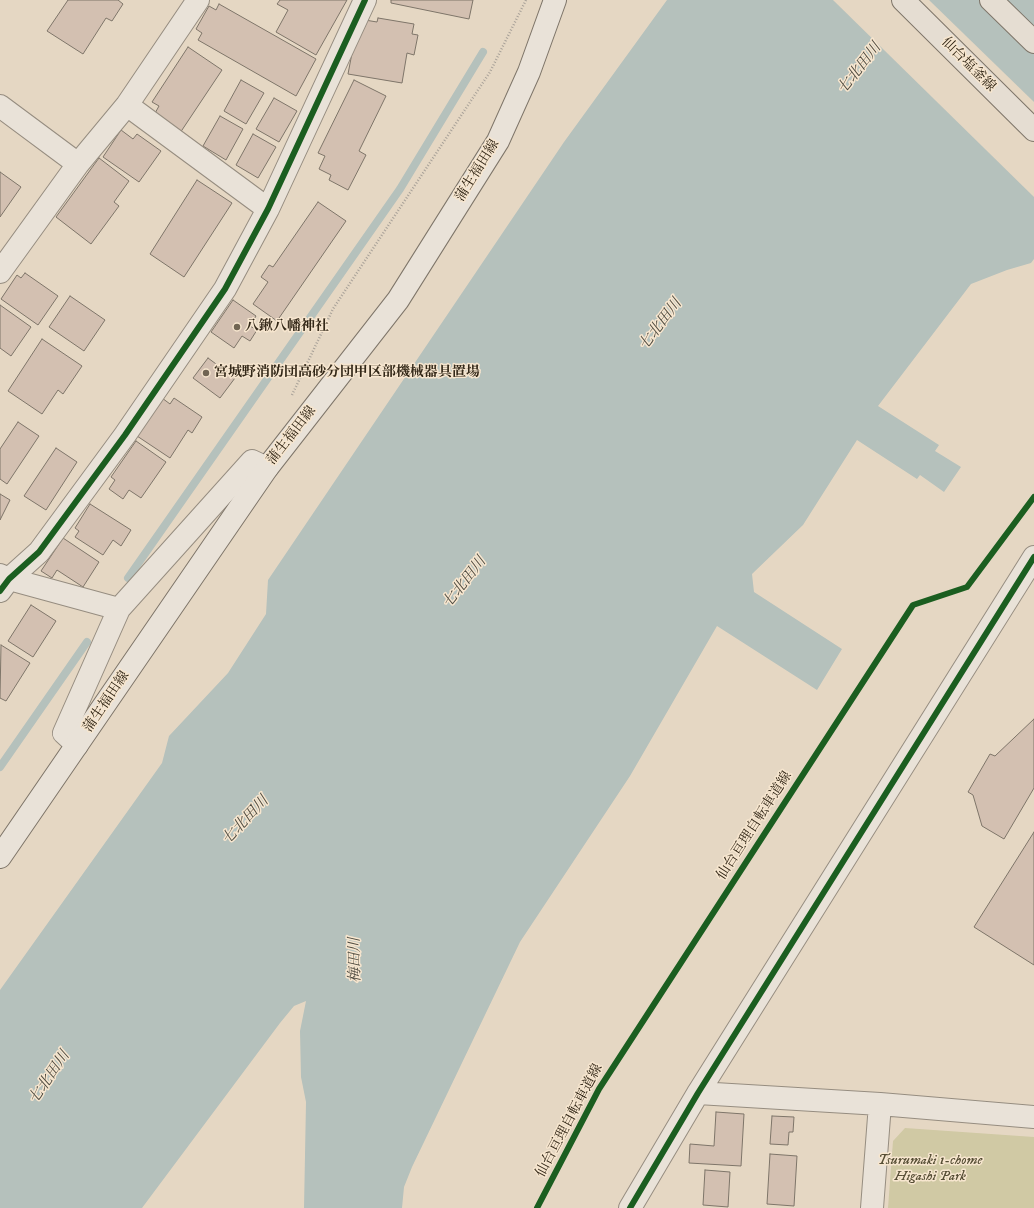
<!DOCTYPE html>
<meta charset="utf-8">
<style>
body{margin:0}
canvas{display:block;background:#e5d7c3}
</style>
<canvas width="1034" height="1208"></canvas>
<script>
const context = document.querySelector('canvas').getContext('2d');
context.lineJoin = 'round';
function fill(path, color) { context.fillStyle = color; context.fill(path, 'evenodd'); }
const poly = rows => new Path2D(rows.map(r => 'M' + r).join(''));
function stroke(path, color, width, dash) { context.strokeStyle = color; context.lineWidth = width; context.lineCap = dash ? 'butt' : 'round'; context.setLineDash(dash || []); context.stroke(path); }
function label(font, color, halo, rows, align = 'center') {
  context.font = font + ' "IM FELL DW Pica","Noto Serif JP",serif'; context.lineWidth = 3; context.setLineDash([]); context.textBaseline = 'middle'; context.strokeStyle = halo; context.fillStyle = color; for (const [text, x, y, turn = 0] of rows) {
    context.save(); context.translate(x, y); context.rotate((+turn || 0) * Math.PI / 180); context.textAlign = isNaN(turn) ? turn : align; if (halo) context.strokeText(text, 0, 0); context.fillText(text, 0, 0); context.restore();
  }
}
const green = poly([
 [905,1128,1034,1137,1034,1208,888,1208,893,1141]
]);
const water = poly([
 [667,0,1034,0,1034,259,1031,263,1007,270,971,284,878,406,939,445,935,451,961,467,944,492,920,475,917,479,857,440,803,525,752,574,754,592,842,649,817,690,717,626,630,776,520,942,412,1167,404,1187,402,1208,304,1208,306,1102,301,1077,300,1031,306,1001,294,1006,280,1023,142,1208,0,1208,0,990,162,763,169,736,228,673,266,614,268,580,564,142]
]);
const pier = poly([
 [833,0,929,0,1034,102,1034,197]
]);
const stream = poly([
 [128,578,400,189,483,52],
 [0,767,87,642]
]);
const building = poly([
 [68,0,118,0,123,4,112,21,106,18,83,54,47,31,68,0],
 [280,0,347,0,316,55,276,32,288,10,277,4,280,0],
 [391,0,473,0,469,19,391,3,391,0],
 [219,4,316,59,296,96,198,40,202,33,196,29,209,6,216,10,219,4],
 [378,18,414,24,412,34,418,35,414,55,407,53,402,83,348,74,352,53,365,20,377,22,378,18],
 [188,47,222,70,180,133,154,115,159,106,152,102,188,47],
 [241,80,264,93,246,124,224,111,241,80],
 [354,80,386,96,359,151,366,155,348,190,329,180,331,175,319,169,325,156,318,153,354,80],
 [274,98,297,111,279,142,256,129,274,98],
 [220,116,243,129,226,160,203,146,220,116],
 [121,130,133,139,137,134,161,151,139,182,103,157,121,130],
 [253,134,276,147,258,178,236,165,253,134],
 [99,158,129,181,114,202,119,206,91,244,56,217,99,158],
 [0,172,21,187,0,217,0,172],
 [197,180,232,203,184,277,150,254,197,180],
 [318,202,346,221,277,321,253,304,268,282,261,277,269,265,273,267,318,202],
 [25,273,58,296,38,325,1,299,17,275,21,278,25,273],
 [70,296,105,320,84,351,49,327,70,296],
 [233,300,256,316,250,326,257,330,250,341,242,336,234,348,211,332,233,300],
 [0,305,31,327,11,356,0,348,0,305],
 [42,339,82,366,63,394,58,390,42,414,8,391,42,339],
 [208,358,235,378,220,398,193,378,208,358],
 [162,398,170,404,174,398,202,417,192,433,188,430,170,458,137,436,162,398],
 [18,422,39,436,7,484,0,479,0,449,18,422],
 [136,441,166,462,141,498,129,490,123,499,109,489,115,480,111,477,136,441],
 [56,448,77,462,46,510,24,496,56,448],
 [0,494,10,500,0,520,0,494],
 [90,504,131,530,121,546,113,540,103,555,75,537,79,531,75,528,90,504],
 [63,538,99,562,83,587,57,570,52,578,41,571,63,538],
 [31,605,56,621,33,657,8,641,31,605],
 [1,645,30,663,6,701,0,698,1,645],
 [1034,719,1034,788,1004,839,982,826,973,795,968,792,990,754,995,756,1034,719],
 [1034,832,1034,965,974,927,1034,832],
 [716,1112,744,1114,741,1166,689,1163,690,1144,714,1146,716,1112],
 [772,1116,794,1117,793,1132,789,1132,788,1145,770,1144,772,1116],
 [770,1154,797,1156,794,1206,767,1204,770,1154],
 [705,1170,730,1172,728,1207,703,1205,705,1170]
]);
const path = poly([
 [292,395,333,309,490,72,526,0]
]);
const street = poly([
 [127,105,268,209],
 [0,106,78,164],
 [0,272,78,164,127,105,198,0],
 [0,575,9,579,119,609,252,461,267,468],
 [0,591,9,579,39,552,125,435,225,289,268,209,365,0],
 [77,745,64,733,119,609],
 [698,1093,880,1104,1034,1117],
 [630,1208,698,1093,1034,557],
 [872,1208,880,1104]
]);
const secondary = poly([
 [0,857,267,468,398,300,498,141,529,72,555,0]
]);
const primary = poly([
 [903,0,1034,130]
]);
const highway = poly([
 [991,0,1034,42]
]);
const cycleway = poly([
 [0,591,9,579,39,552,125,435,225,289,268,209,365,0],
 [537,1208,599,1089,913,605,967,587,1034,497],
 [630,1208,698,1093,1034,557]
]);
const markers = [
 [237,327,4,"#716553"],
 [206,373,4,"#716553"]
];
const streetNames = [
 ["仙台塩釜線",968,65,45],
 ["蒲生福田線",478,171,-58],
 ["蒲生福田線",292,436,-52],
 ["蒲生福田線",107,702,-56],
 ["仙台亘理自転車道線",755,826,-57],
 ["仙台亘理自転車道線",570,1121,-62]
];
const poiNames = [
 ["八鍬八幡神社",245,327],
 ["宮城野消防団高砂分団甲区部機械器具置場",214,373]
];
const parkNames = [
 ["Tsurumaki 1-chome",930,1161],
 ["Higashi Park",930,1177]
];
const waterNames = [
 ["七北田川",860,69,-52],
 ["七北田川",661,325,-53],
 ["七北田川",465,583,-52],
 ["七北田川",246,821,-47],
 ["梅田川",356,960,-91],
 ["七北田川",50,1078,-56]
];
fill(green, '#d0c9a4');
fill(water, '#b5c1bc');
fill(pier, '#e5d7c3');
stroke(stream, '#b5c1bc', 8);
fill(building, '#d3c0b1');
stroke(building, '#7e7569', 1);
stroke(street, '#968d80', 24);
stroke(secondary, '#7e7569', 24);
stroke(primary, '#7e7569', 24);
stroke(highway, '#7e7569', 24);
stroke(path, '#a8a198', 2.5, [1, 2]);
stroke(street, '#e9e2d8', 22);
stroke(secondary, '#e9e2d8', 22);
stroke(primary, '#e5ddd2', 22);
stroke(highway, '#e5ddd2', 22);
stroke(cycleway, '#1b5e20', 6);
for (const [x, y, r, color] of markers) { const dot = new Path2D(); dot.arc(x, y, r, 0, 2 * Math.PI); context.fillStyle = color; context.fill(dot); stroke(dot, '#f7e6cf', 1.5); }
label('14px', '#322717', '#f7e6cf', streetNames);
label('bold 14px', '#322717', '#f7e6cf', poiNames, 'left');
label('italic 14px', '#554d34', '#f7e6cf', parkNames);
label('italic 15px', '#4e4b40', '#f7e6cf', waterNames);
</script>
